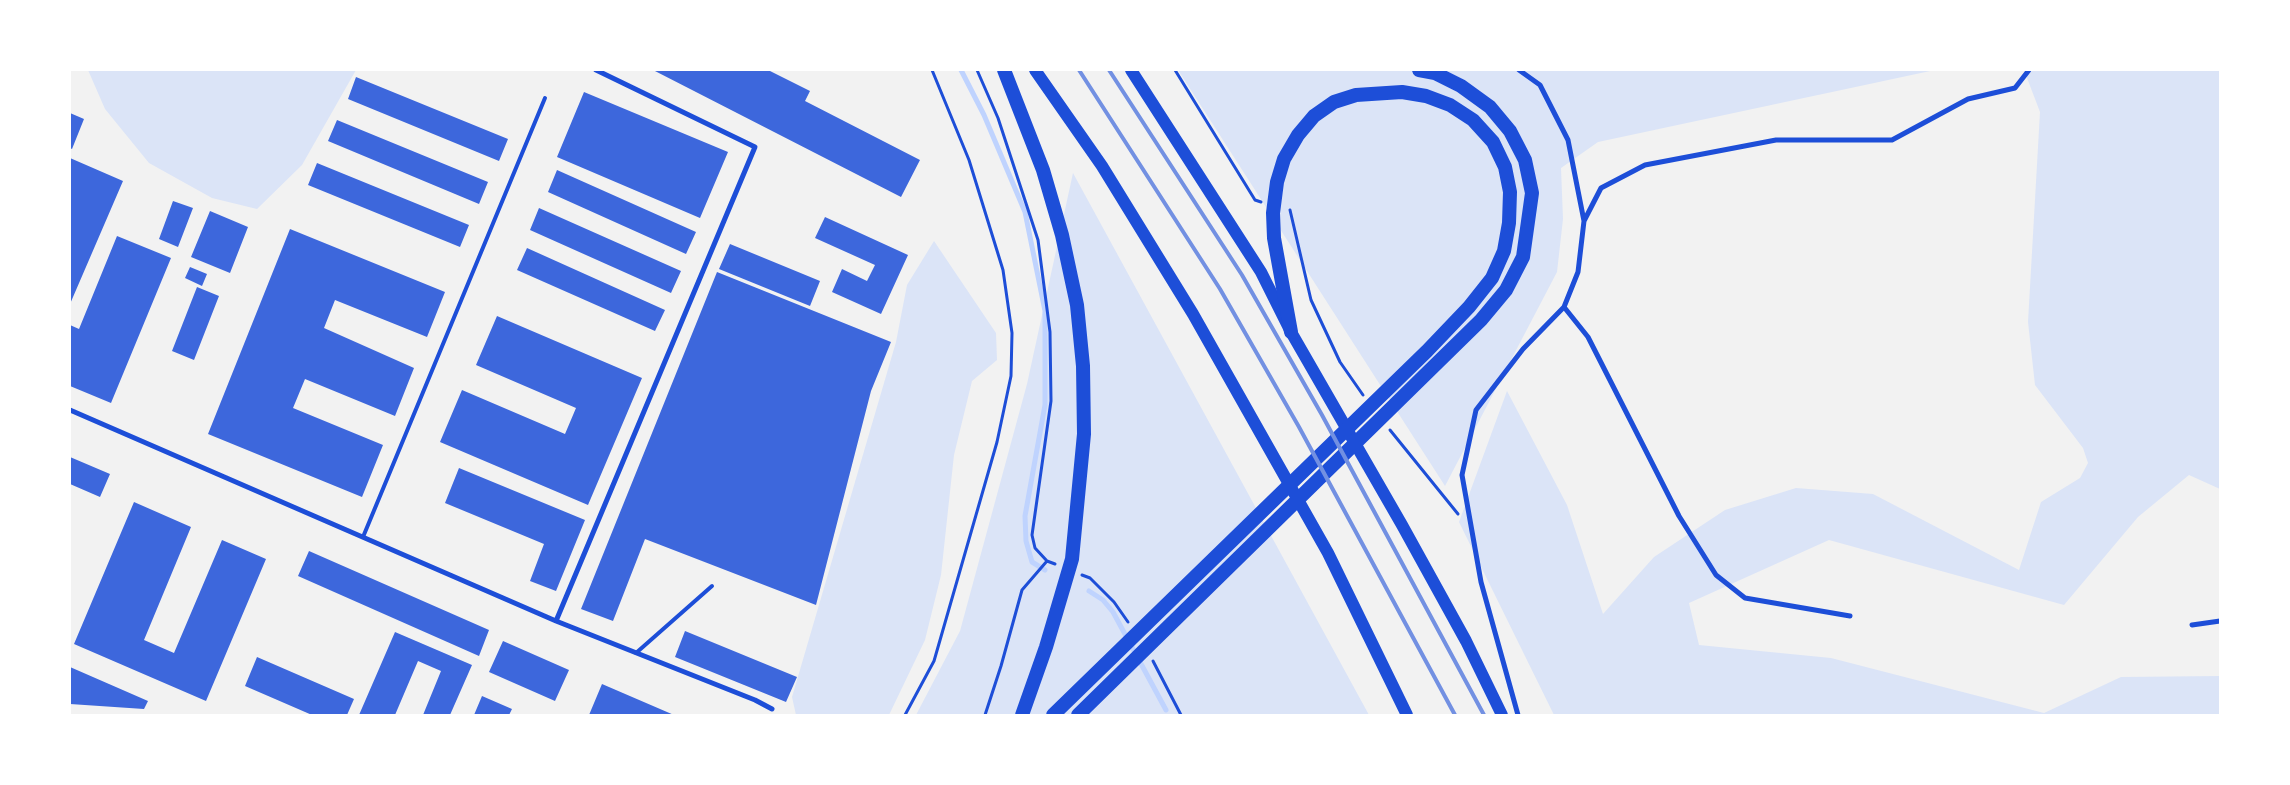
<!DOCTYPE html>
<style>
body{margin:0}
#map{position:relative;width:2290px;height:785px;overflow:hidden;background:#f2f2f2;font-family:Cabin,sans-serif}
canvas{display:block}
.frame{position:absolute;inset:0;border:71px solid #fff;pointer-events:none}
</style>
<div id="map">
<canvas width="2290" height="785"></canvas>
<div class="frame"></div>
</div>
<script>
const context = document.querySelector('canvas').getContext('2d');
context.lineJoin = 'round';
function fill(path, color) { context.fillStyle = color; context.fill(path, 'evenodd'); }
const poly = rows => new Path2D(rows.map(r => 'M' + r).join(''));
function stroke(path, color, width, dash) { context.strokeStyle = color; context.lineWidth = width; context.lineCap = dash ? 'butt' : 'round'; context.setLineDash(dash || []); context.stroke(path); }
const green = poly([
 [88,70,356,70,302,165,257,209,212,198,149,163,105,109],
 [1178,70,1935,70,1598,142,1561,168,1563,219,1557,272,1445,486],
 [2024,70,2220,70,2220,489,2189,475,2138,517,2064,605,1829,540,1689,603,1699,645,1831,658,2044,713,2121,677,2220,676,2220,715,1554,715,1459,522,1507,391,1567,505,1603,614,1654,557,1725,510,1796,488,1873,494,2019,570,2041,502,2080,478,2088,463,2083,448,2035,385,2028,322,2040,112],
 [1073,173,1369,715,916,715,960,631,1027,384],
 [934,241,996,333,997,360,972,381,954,455,941,575,925,640,889,715,796,715,792,697,896,342,907,285]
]);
const stream = poly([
 [961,70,984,115,1025,212,1045,311,1045,405,1025,516,1026,541,1032,562,1045,570],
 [1089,591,1103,600,1113,612,1166,710]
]);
const building = poly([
 [653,70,768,70,810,91,805,101,920,160,901,197],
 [356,77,508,139,499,161,348,99],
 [584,92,728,152,700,218,557,157],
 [70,113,84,119,72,149,70,148],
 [337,120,488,182,479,204,328,141],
 [70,158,123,181,70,304],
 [317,163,469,225,460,247,308,185],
 [557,170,696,232,686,254,548,192],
 [173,201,193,208,178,247,159,239],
 [539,208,681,271,671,293,530,230],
 [210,211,248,227,230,273,191,257],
 [825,217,908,255,881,314,832,292,842,269,867,281,875,265,815,238],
 [290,229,445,292,427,337,335,300,324,328,414,368,395,416,305,379,293,408,383,445,362,497,208,434],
 [117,236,171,258,111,403,70,386,70,325,79,329],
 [730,244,820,281,810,306,719,269],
 [527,248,665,310,655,331,517,270],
 [190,267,207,274,202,286,185,278],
 [717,272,891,342,871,391,816,605,645,539,613,621,581,609],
 [197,287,219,296,194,360,172,351],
 [497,316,642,378,588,505,440,442,462,390,565,434,576,408,476,365],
 [70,457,110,474,100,497,70,484],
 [459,468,585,520,556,591,530,581,544,544,445,503],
 [134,502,191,527,144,640,174,653,222,540,266,559,206,701,74,644],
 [309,551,489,630,479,656,298,576],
 [685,631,797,677,786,702,675,657],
 [395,632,472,665,450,715,423,715,441,671,418,661,395,715,359,715],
 [503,641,569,670,555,701,489,672],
 [257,657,354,699,347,715,312,715,245,686],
 [70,667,148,701,144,709,70,704],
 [602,684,674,715,589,715],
 [482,696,512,709,509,715,474,715]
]);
const path = poly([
 [977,70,998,118,1038,240,1050,332,1051,401,1032,535,1035,548,1047,561,1055,564],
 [1175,70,1255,200,1261,202],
 [1290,210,1311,300,1340,362,1363,395],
 [1390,430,1458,514],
 [1082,575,1090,578,1114,602,1128,622],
 [1153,661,1181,715],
 [905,715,934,661,997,442,1011,376,1012,333,1003,270,969,160,932,70],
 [985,715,1001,666,1022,590,1047,561]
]);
const service = poly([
 [363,537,545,98],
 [636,653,712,586]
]);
const minor = poly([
 [1519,70,1540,85,1568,140,1584,221],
 [1564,307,1588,337,1679,516,1716,575,1745,598,1850,616],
 [70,410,556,621,755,700,772,709],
 [556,621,755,147,596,70],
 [2192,625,2220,621],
 [1518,715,1481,582,1462,475,1476,410,1523,349,1564,307,1578,272,1584,221,1601,188,1645,165,1776,140,1892,140,1968,99,2015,88,2029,70]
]);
const trunk = poly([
 [1035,70,1102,166,1193,314,1328,553,1407,715],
 [1131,70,1261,272,1291,332,1402,525,1466,641,1502,715]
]);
const motorway = poly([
 [1004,70,1043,170,1062,235,1077,305,1083,366,1084,434,1072,559,1046,647,1022,715],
 [1053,715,1427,351,1469,307,1492,278,1504,251,1509,223,1510,192,1505,167,1493,142,1473,120,1450,105,1426,96,1402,92,1356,95,1334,102,1314,116,1298,135,1284,159,1277,182,1273,213,1274,238,1291,332],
 [1078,715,1481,320,1506,290,1523,257,1532,193,1525,160,1510,131,1490,107,1461,86,1435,73,1419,70]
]);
const rail = poly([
 [1079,70,1220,289,1299,427,1455,715],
 [1109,70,1242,275,1322,415,1484,715]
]);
fill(green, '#dbe4f7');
stroke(stream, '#bfd3fe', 5);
fill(building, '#3d67dc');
stroke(path, '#1d4ed8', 3);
stroke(service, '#1d4ed8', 4);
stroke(minor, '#1d4ed8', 5);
stroke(trunk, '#1d4ed8', 12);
stroke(motorway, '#1d4ed8', 14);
stroke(rail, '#7290e2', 4);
</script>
